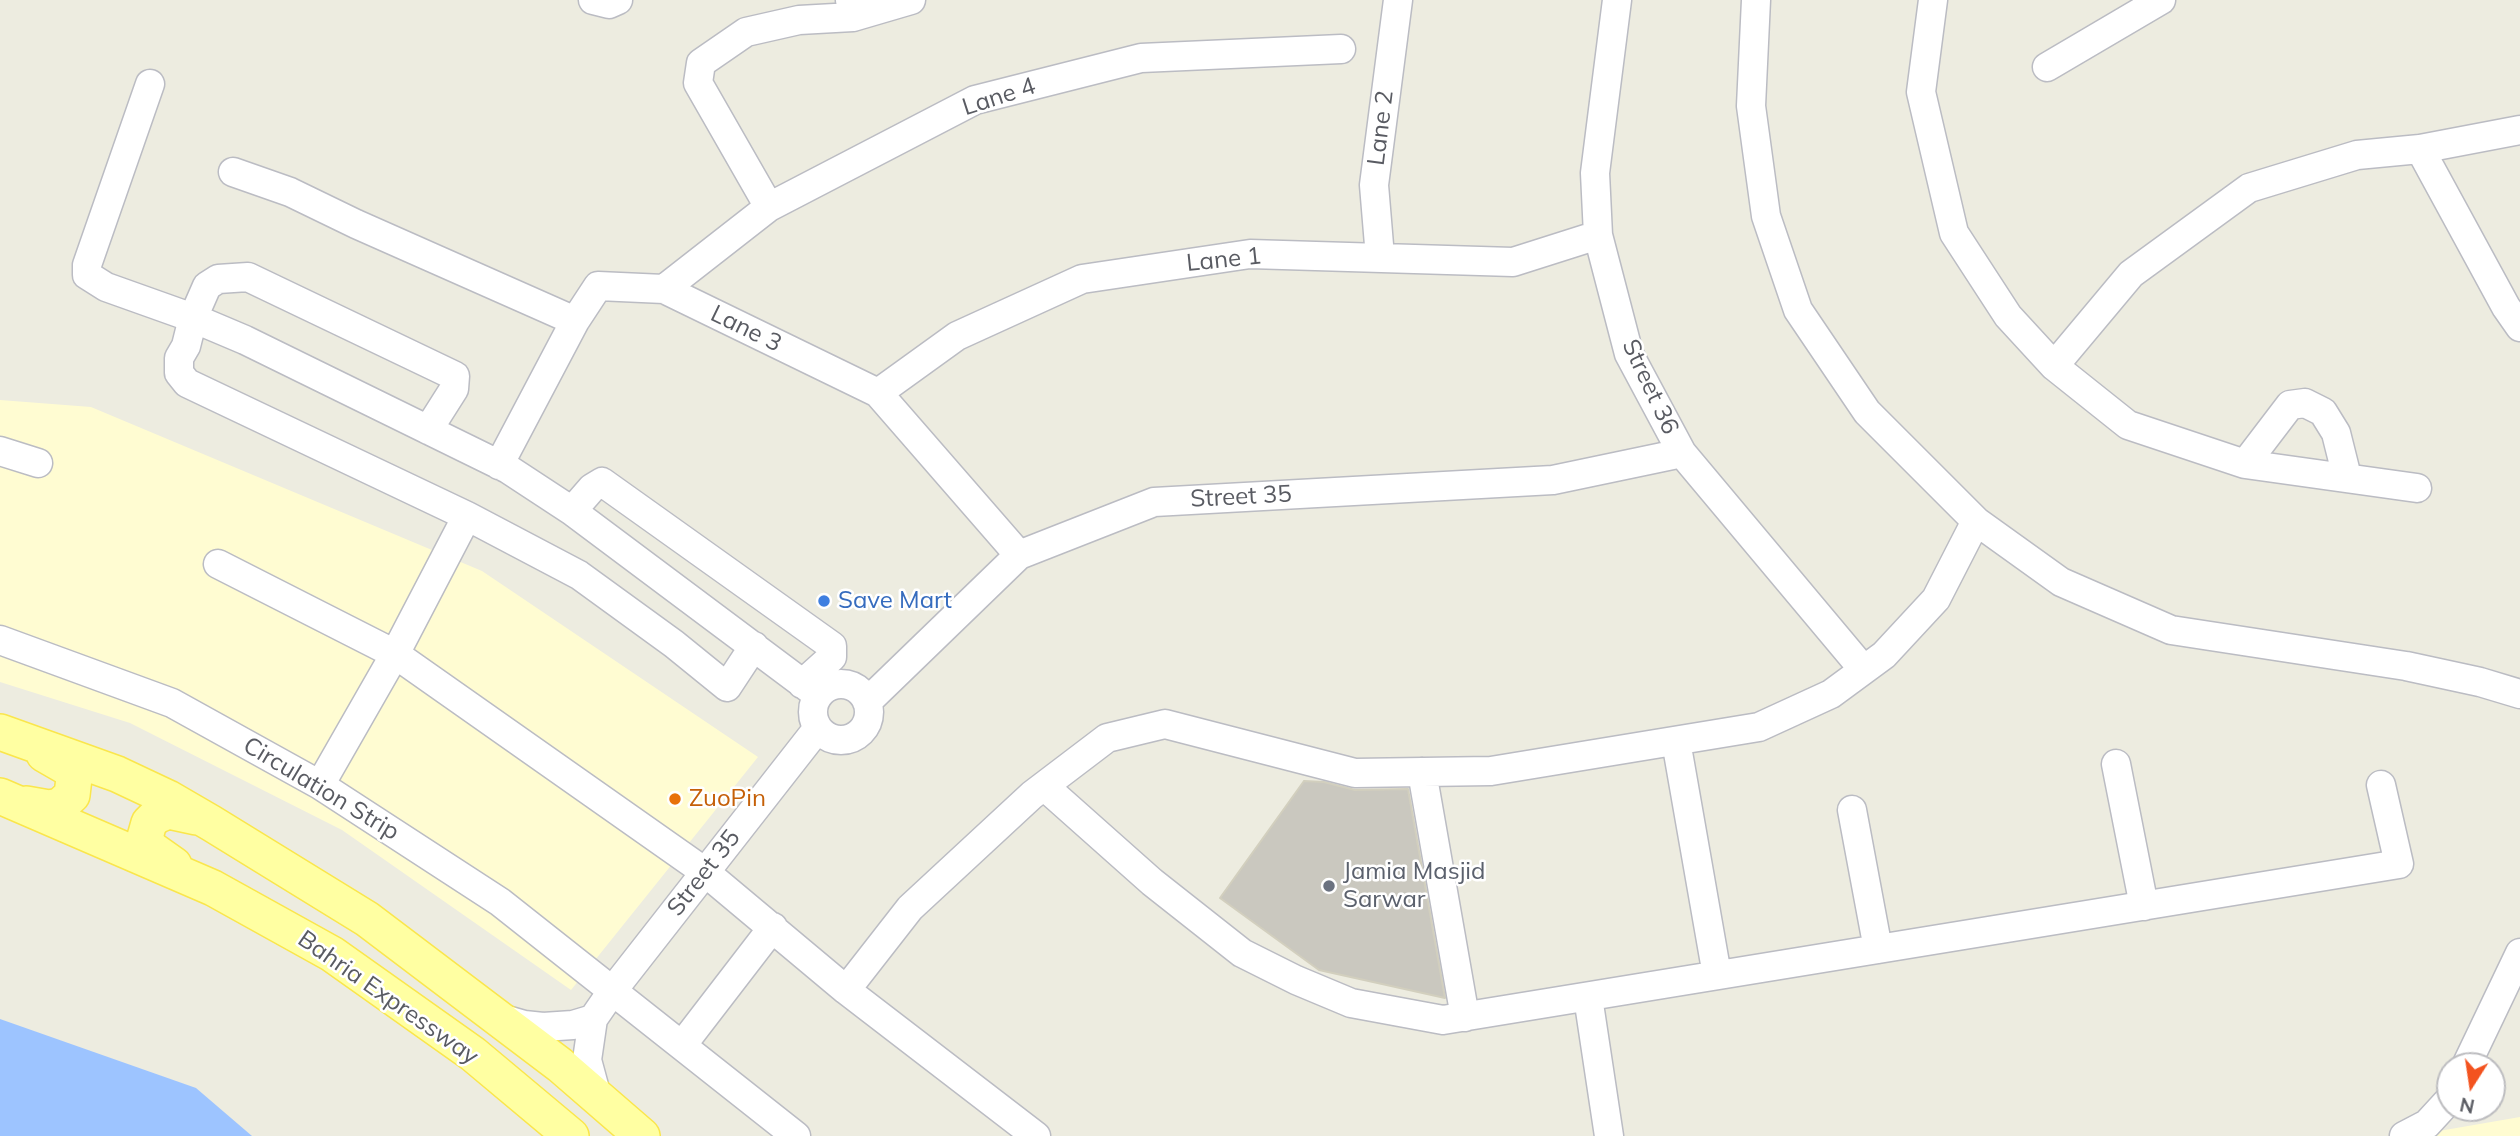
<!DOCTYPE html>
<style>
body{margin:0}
#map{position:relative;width:2520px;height:1136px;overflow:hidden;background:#edece0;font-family:Mulish,sans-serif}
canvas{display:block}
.north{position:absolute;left:2436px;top:1052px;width:70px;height:70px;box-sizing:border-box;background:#fff;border:2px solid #bdbdc0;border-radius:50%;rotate:192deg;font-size:19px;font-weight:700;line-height:28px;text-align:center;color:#595b62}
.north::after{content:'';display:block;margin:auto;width:24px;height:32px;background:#f3531f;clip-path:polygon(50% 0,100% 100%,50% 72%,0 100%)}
</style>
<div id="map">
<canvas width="2520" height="1136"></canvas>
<div class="north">N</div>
</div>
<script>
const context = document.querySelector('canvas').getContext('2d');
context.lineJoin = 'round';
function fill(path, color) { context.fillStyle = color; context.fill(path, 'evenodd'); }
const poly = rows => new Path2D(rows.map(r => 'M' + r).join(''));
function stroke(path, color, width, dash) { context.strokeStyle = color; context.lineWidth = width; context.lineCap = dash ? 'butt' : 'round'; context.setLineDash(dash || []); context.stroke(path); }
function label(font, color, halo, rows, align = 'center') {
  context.font = font + ' Mulish,sans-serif'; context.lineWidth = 5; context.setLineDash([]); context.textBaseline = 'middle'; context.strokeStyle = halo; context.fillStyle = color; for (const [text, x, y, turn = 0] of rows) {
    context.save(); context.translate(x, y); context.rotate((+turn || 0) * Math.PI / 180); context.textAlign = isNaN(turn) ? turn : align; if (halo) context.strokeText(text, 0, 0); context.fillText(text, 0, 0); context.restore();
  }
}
const commercial = poly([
 [0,400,91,407,482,571,758,757,571,990,342,830,130,723,0,682],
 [2520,1117,2520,1136,2410,1136]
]);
const water = poly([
 [0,1019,196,1088,252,1136,0,1136]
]);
const building = poly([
 [1304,781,1324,782,1355,790,1408,789,1445,998,1319,970,1220,898,1304,781]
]);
const minor = poly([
 [593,0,609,4,618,0],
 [1617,0,1595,173,1598,235,1629,354,1682,453,1863,669],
 [1756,0,1751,106,1766,216,1798,310,1867,412,1976,521,2061,582,2171,630,2406,666,2480,682,2520,694],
 [1933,0,1921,92,1954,233,2008,316,2054,366,2128,425,2245,464,2417,488],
 [853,17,911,0],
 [2047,67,2161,0],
 [150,84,87,265,87,275,106,287,193,318,245,340,508,469,572,511,818,695],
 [2420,149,2506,307,2520,327],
 [233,172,290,192,356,224,575,321],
 [769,207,698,83,701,63,746,32,799,20,853,17,850,0],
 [1380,257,1374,185,1398,0],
 [664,289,769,207,975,100,1141,58,1341,49],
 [2054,366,2131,274,2249,188,2357,155,2420,149,2520,130],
 [878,393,957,336,1082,279,1250,254,1513,262,1598,235],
 [428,430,454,389,455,376,248,277,218,279,207,286,193,318,186,346,179,358,179,373,187,383,467,516,579,575,674,644,727,687,754,646],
 [0,451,38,463],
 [2245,464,2290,405,2305,403,2323,412,2336,433,2347,477],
 [499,465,575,321,598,286,664,289,878,393,1019,555],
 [572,511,592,488,602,482,832,646,832,657,802,684],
 [218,564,395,654,705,872,846,990,1036,1136],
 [0,640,172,703,320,785,500,902,796,1136],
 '813 712a28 28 0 1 1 56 0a28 28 0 1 1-56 0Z',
 [867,702,1019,555,1154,502,1553,480,1682,453],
 [1676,741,1717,975],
 [2116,764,2144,906],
 [1422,772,1465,1017],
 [320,785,395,654,467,516],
 [1044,786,1152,882,1242,953,1296,980,1351,1003,1443,1020,2399,864,2381,785],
 [1852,810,1878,949],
 [846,990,910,908,1032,795,1107,738,1165,724,1355,773,1491,771,1759,727,1831,694,1884,655,1936,599,1976,521],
 [1588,997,1609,1136],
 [503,1019,524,1025,543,1027,573,1025,593,1019],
 [683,1044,773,927],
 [2466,1066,2520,953],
 [597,1097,587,1060,593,1019,613,990,818,728],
 [2404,1136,2427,1124,2450,1099]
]);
const major = poly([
 [0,732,117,774,168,798,211,823,367,919,560,1065,642,1136],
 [0,796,213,888,332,954,473,1054,571,1136],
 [26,804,49,808,60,806,72,795,74,778,70,769,44,754],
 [174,865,150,848,145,837,149,823,156,816,168,811,196,817]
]);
const markers = [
 [824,601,7,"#3f7fe0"],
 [675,799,7,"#e8710a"],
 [1329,886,7,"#6b7280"]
];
const streetNames = [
 ["Lane 4",999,97,-18],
 ["Lane 2",1381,128,-83],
 ["Lane 1",1224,260,-6],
 ["Lane 3",746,329,26],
 ["Street 36",1650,387,65],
 ["Street 35",1241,497,-3],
 ["Circulation Strip",321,789,31],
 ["Street 35",704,873,-52],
 ["Bahria Expressway",388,998,35]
];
const shopNames = [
 ["Save Mart",838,601]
];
const foodNames = [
 ["ZuoPin",689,799]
];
const worshipNames = [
 ["Jamia Masjid",1343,872],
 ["Sarwar",1343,900]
];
fill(commercial, '#fffcd2');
fill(water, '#9dc4ff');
fill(building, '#cac8bf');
stroke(building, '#d2cfbe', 2);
stroke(minor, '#bbbcc3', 31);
stroke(major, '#fae64c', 38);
stroke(minor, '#fff', 28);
stroke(major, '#ffffa2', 35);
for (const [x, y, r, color] of markers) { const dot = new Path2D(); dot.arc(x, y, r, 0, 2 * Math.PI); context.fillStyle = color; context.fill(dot); stroke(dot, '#fff', 2.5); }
label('24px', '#595b62', '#fff', streetNames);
label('24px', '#366cbe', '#fff', shopNames, 'left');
label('24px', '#c56008', '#fff', foodNames, 'left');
label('24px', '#5b616d', '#fff', worshipNames, 'left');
</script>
